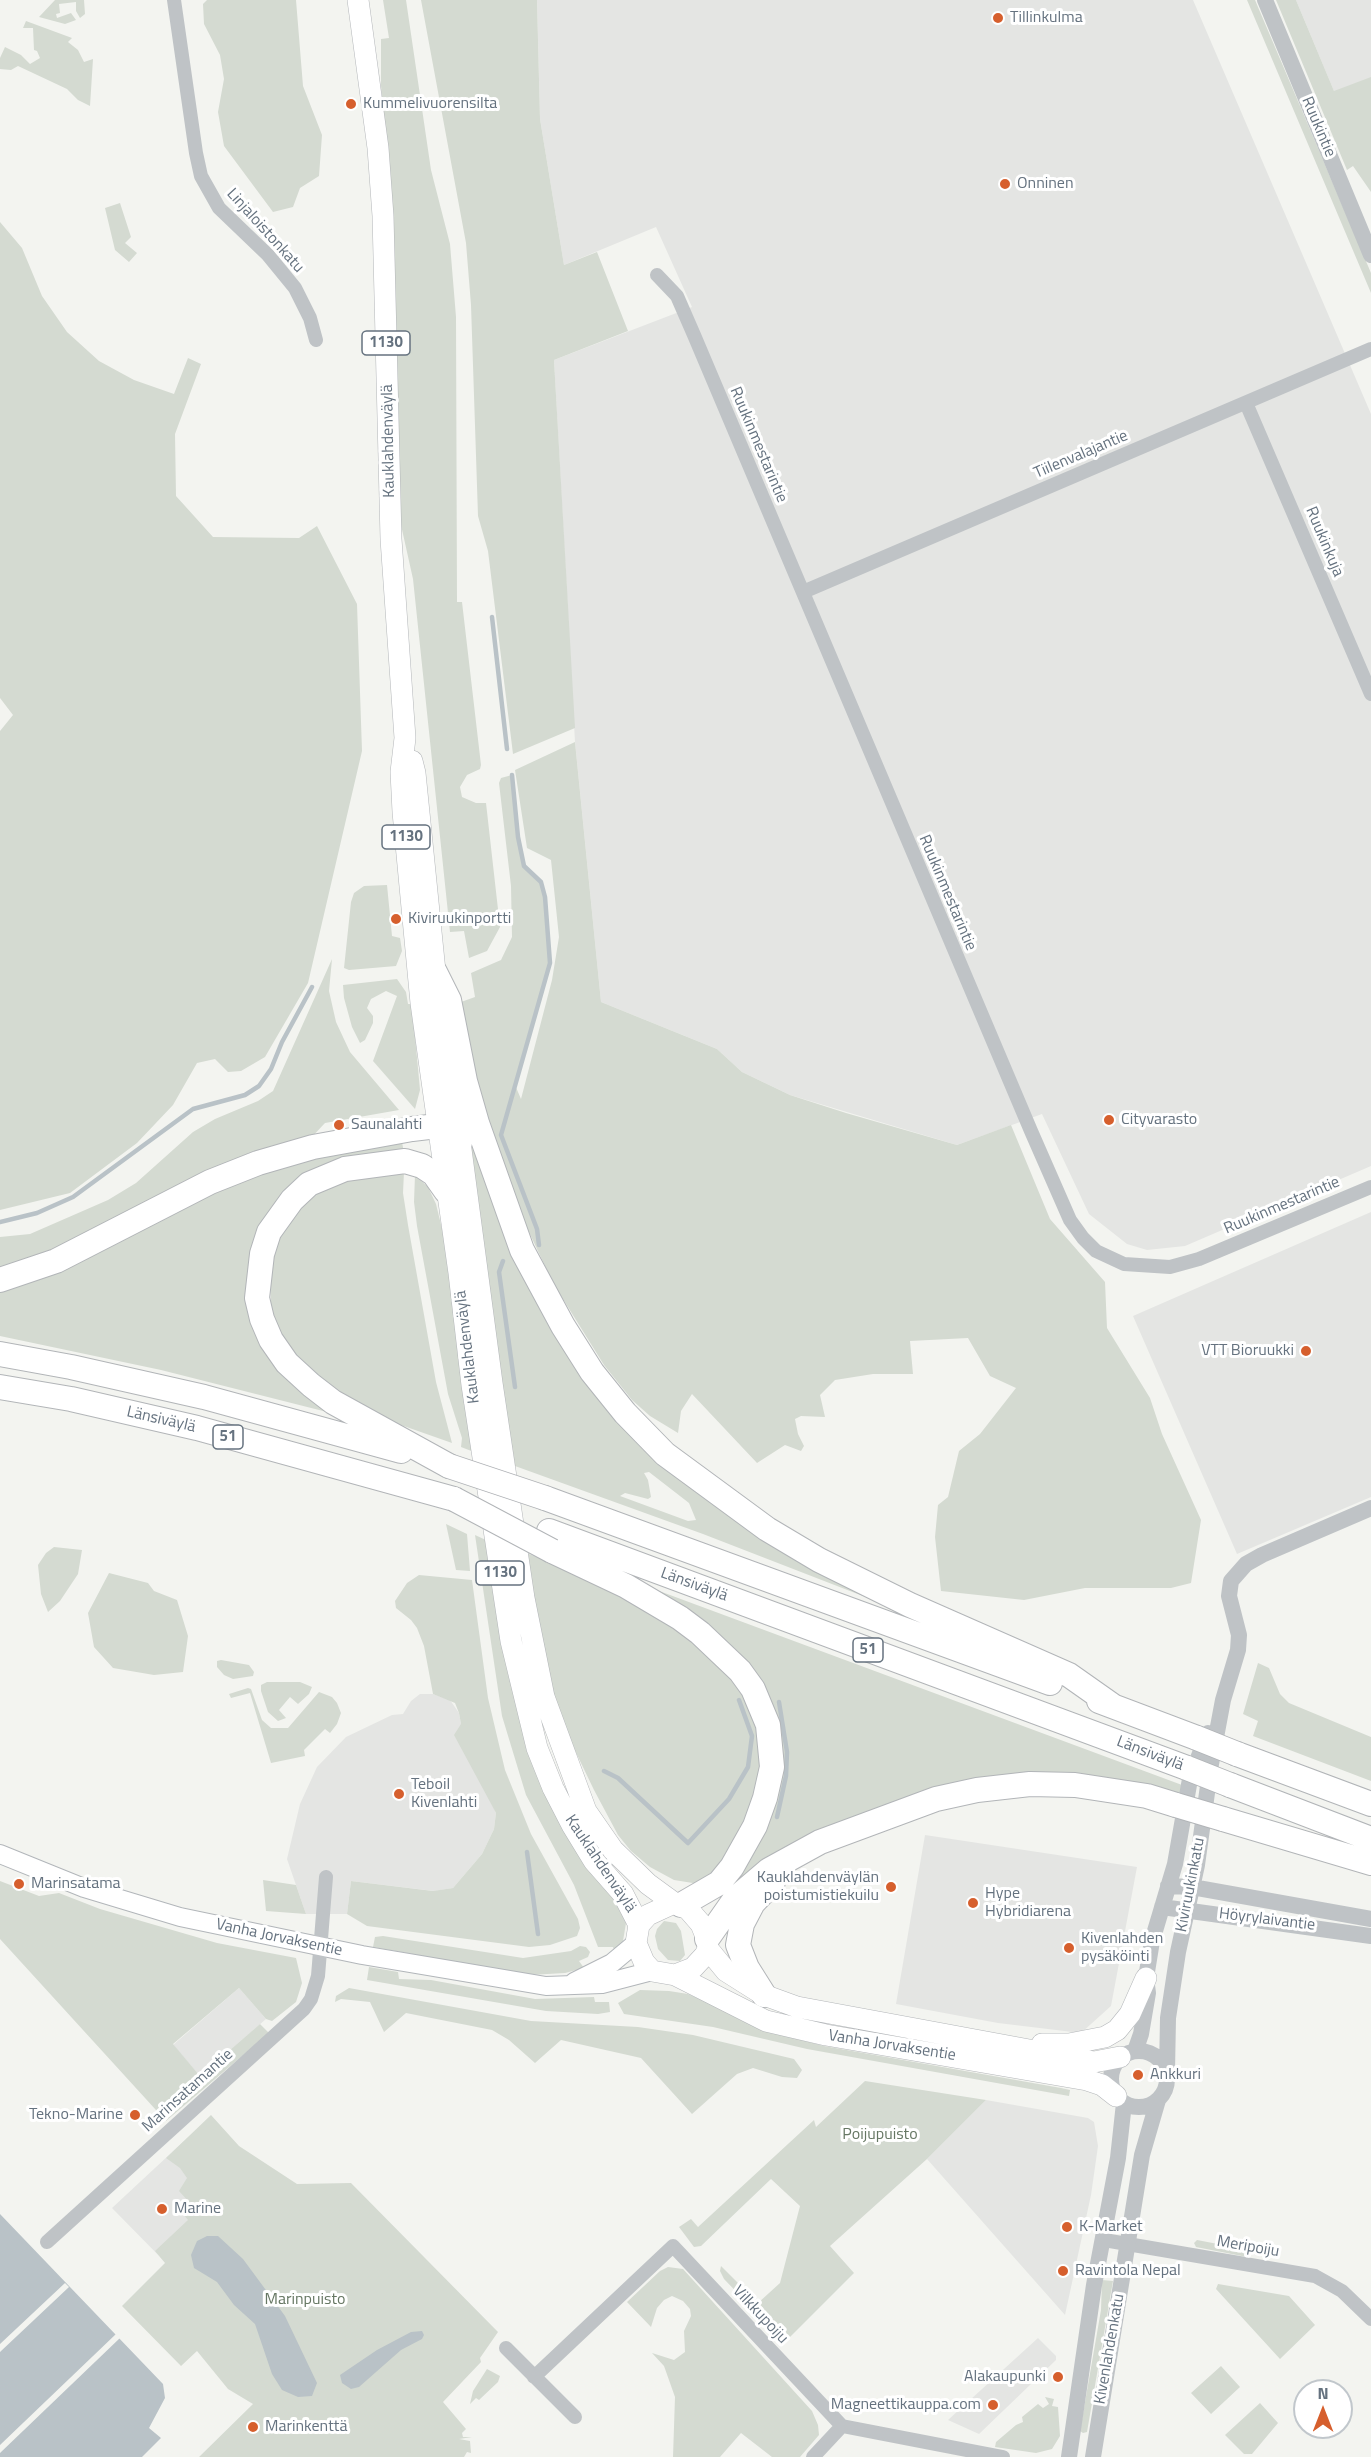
<!DOCTYPE html>
<meta charset="utf-8">
<style>
body{margin:0}
#map{position:relative;width:1371px;height:2457px;overflow:hidden;background:#f3f4f0;font-family:"Titillium Web",sans-serif}
canvas{display:block}
.north{position:absolute;left:1293px;top:2379px;width:60px;height:60px;box-sizing:border-box;background:#fff;border:2px solid #c1c7cc;border-radius:50%;rotate:0deg;font-size:16px;font-weight:700;line-height:24px;text-align:center;color:#65727f}
.north::after{content:'';display:block;margin:auto;width:21px;height:27px;background:#d65f2d;clip-path:polygon(50% 0,100% 100%,50% 72%,0 100%)}
</style>
<div id="map">
<canvas width="1371" height="2457"></canvas>
<div class="north">N</div>
</div>
<script>
const context = document.querySelector('canvas').getContext('2d');
context.lineJoin = 'round';
function fill(path, color) { context.fillStyle = color; context.fill(path, 'evenodd'); }
const poly = rows => new Path2D(rows.map(r => 'M' + r).join(''));
function stroke(path, color, width, dash) { context.strokeStyle = color; context.lineWidth = width; context.lineCap = dash ? 'butt' : 'round'; context.setLineDash(dash || []); context.stroke(path); }
function label(font, color, halo, rows, align = 'center') {
  context.font = font + ' "Titillium Web",sans-serif'; context.lineWidth = 6; context.setLineDash([]); context.textBaseline = 'middle'; context.strokeStyle = halo; context.fillStyle = color; for (const [text, x, y, turn = 0] of rows) {
    context.save(); context.translate(x, y); context.rotate((+turn || 0) * Math.PI / 180); context.textAlign = isNaN(turn) ? turn : align; if (halo) context.strokeText(text, 0, 0); context.fillText(text, 0, 0); context.restore();
  }
}
const built = poly([
 [537,0,1193,0,1371,414,1371,1166,1185,1246,1147,1250,1127,1244,1089,1214,1042,1114,957,1145,790,1095,742,1072,717,1049,601,1002,575,742,554,360,692,307,656,227,564,265,540,119],
 [1296,0,1371,0,1371,147,1336,96],
 [1371,1212,1371,1497,1237,1554,1133,1316],
 [420,1694,433,1694,450,1700,459,1713,461,1724,496,1813,494,1829,482,1854,453,1888,434,1891,351,1881,347,1914,306,1914,287,1859,300,1804,317,1767,346,1737,392,1715,403,1714,411,1701],
 [925,1835,1137,1867,1111,2006,1081,2033,998,2023,896,2004],
 [239,1988,266,2019,200,2076,173,2045],
 [986,2100,1088,2118,1094,2122,1098,2146,1091,2195,1065,2315,927,2159],
 [184,2141,211,2222,166,2263,112,2208],
 [1038,2338,1056,2356,1056,2360,979,2434,948,2420]
]);
const green = poly([
 [55,0,84,0,85,14,80,18,76,11,76,2,59,4,60,13,56,14,57,18,71,13,76,20,65,24,39,17],
 [207,0,296,0,303,86,322,135,319,176,300,188,293,207,273,212,224,146,218,112,224,79,220,55,204,24,203,4],
 [383,0,406,0,431,170,450,244,456,317,457,602,462,602,481,765,480,769,467,775,460,787,462,797,476,803,486,803,500,927,487,951,469,958,464,931,450,932,413,579,399,516,389,175,381,86,381,39,389,38],
 [421,0,537,0,540,119,564,265,597,252,628,331,554,360,575,728,513,754,488,551,478,516,471,305,466,243],
 [1247,0,1255,0,1371,273,1371,293],
 [1276,0,1296,0,1334,91,1371,77,1371,192,1353,166,1347,170],
 [26,21,72,38,68,42,78,50,84,62,93,59,90,106,78,100,67,89,18,66,11,70,0,69,0,58,5,47,21,55,30,64,40,58,37,51,34,50,33,28,23,28],
 [120,203,131,237,125,243,137,253,129,262,115,250,105,208],
 [0,222,22,248,42,296,67,332,99,361,134,380,174,394,188,358,201,364,175,434,176,496,213,537,299,538,317,526,357,604,362,751,308,983,265,1057,241,1071,228,1072,215,1059,197,1063,173,1105,137,1143,70,1193,0,1210,0,731,13,715,0,698],
 [575,742,601,1002,717,1049,742,1072,790,1095,846,1113,957,1145,1011,1125,1050,1219,1105,1282,1107,1328,1150,1398,1162,1434,1201,1520,1191,1583,1171,1588,1085,1588,1024,1600,941,1591,935,1537,938,1505,948,1497,959,1451,980,1434,1016,1388,990,1376,968,1338,910,1341,913,1374,873,1374,835,1380,820,1395,825,1417,801,1416,795,1419,798,1434,804,1446,801,1451,785,1445,757,1463,692,1394,681,1411,678,1433,650,1416,632,1400,604,1365,553,1283,521,1215,480,1098,461,1002,475,997,471,973,501,960,512,937,511,886,499,783,501,778,512,775,518,837,524,866,541,882,545,897,550,963,515,1085,521,1099,552,980,559,937,551,860,527,848,515,770],
 [387,885,392,936,400,938,402,951,396,966,349,970,344,968,351,902,354,893,364,886],
 [332,959,329,991,336,1022,350,1052,399,1110,325,1123,310,1139,146,1208,0,1273,0,1237,30,1234,108,1200,136,1183,193,1132,215,1119,258,1101,273,1091],
 [397,979,406,992,408,1004,412,1004,420,1090,415,1109,373,1061,397,996,386,991,371,999,367,1008,373,1016,373,1023,365,1040,360,1043,352,1027,344,998,343,985],
 [468,1124,490,1189,644,1445,708,1501,769,1542,869,1596,868,1598,703,1534,515,1466,495,1340],
 [649,1472,689,1503,696,1520,688,1521,620,1496,625,1493,648,1499,651,1497,648,1480,644,1473],
 [402,1142,404,1153,304,1179,251,1283,327,1412,161,1370,0,1336,0,1289,209,1194,296,1161],
 [404,1172,403,1193,408,1225,436,1382,452,1443,381,1418,348,1401,306,1369,278,1331,271,1312,270,1268,278,1240,295,1212,319,1190,346,1179],
 [415,1175,428,1187,436,1204,444,1237,474,1452,461,1447,462,1438,448,1394,417,1226,414,1202],
 [446,1524,467,1534,470,1571,456,1570],
 [475,1535,488,1541,511,1684,627,1917,623,1941,614,1950,613,1947,598,1947,574,1885,526,1795,502,1716],
 [54,1547,82,1550,78,1574,60,1601,48,1612,41,1594,38,1565,46,1553],
 [524,1552,589,1578,654,1611,728,1669,756,1714,761,1772,748,1819,720,1869,699,1884,674,1880,650,1867,631,1851,618,1835,594,1790,555,1709],
 [109,1573,148,1583,154,1591,177,1600,188,1636,183,1672,154,1675,113,1668,94,1647,88,1613],
 [419,1575,472,1580,488,1698,505,1770,531,1834,578,1919,580,1928,577,1936,550,1945,529,1947,367,1926,347,1914,351,1881,433,1891,453,1888,482,1854,494,1829,496,1813,454,1735,461,1724,459,1713,455,1703,433,1694,424,1646,417,1628,411,1620,396,1608,395,1601,407,1583],
 [643,1585,1182,1785,1179,1796,967,1784,733,1889,729,1885,776,1716],
 [221,1660,249,1665,254,1672,253,1676,233,1679,224,1675,217,1667,217,1661],
 [1258,1663,1269,1668,1280,1694,1289,1703,1371,1737,1371,1781,1253,1736,1258,1721,1243,1714],
 [267,1682,300,1682,312,1687,309,1694,298,1704,290,1697,279,1710,286,1718,278,1721,268,1712,261,1691,261,1685],
 [248,1688,251,1689,262,1720,271,1728,288,1728,319,1692,332,1697,337,1703,341,1713,337,1724,330,1733,325,1729,304,1750,305,1756,271,1763,250,1693,231,1698,229,1694],
 [263,1880,296,1885,306,1914,266,1911],
 [0,1881,39,1896,59,1893,100,1909,217,1943,296,1958,302,1983,296,2002,272,2021,266,2019,239,1988,173,2044,200,2076,260,2024,269,2033,166,2121,0,1939],
 [664,1921,676,1923,681,1931,685,1955,680,1961,668,1960,658,1949,655,1936,657,1929],
 [383,1936,523,1958,571,1951,580,1946,586,1947,590,1952,588,1957,579,1961,584,1968,565,1973,530,1975,373,1947,375,1937],
 [369,1967,398,1972,399,1979,431,1980,535,1999,594,1997,595,2002,609,2002,610,2012,598,2014,546,2011,367,1980],
 [349,1988,531,2021,638,2027,693,2035,794,2059,802,2070,797,2078,782,2077,753,2068,737,2074,692,2114,641,2058,561,2040,535,2063,509,2040,492,2030,406,2013,384,2032,370,2002,341,1999,335,2002,336,1996],
 [640,1990,669,1991,688,1994,779,2034,824,2046,1061,2088,1070,2090,1069,2096,807,2049,713,2027,624,2014,618,2003],
 [865,2081,986,2100,927,2159,830,2246,854,2273,785,2342,724,2279,720,2271,721,2266,758,2303,780,2283,800,2206,771,2179,701,2246,694,2247,679,2227,691,2219,698,2227,814,2120,816,2127],
 [211,2115,239,2146,297,2184,351,2183,498,2332,480,2358,481,2362,443,2402,466,2429,462,2433,463,2437,472,2437,459,2439,470,2441,471,2453,467,2452,464,2457,199,2457,253,2404,228,2389,197,2351,181,2366,122,2306,165,2263,155,2251,188,2220,184,2215,188,2211,185,2207,190,2203,179,2191,187,2178,180,2168,166,2158],
 [1197,2240,1249,2250,1251,2254,1247,2257,1196,2247,1194,2243],
 [668,2267,683,2269,812,2411,818,2425,819,2435,800,2457,772,2457,741,2433,720,2457,673,2457,675,2397,664,2366,652,2353,674,2360,685,2352,684,2331,691,2316,690,2309,683,2301,672,2296,664,2300,657,2308,651,2327,627,2302,660,2271],
 [1102,2280,1113,2281,1087,2432,1083,2433,1080,2431,1101,2310],
 [1218,2284,1289,2296,1315,2325,1280,2359,1216,2289],
 [1221,2366,1240,2387,1211,2414,1191,2393],
 [487,2369,500,2376,498,2382,479,2400,476,2398,470,2404,473,2391],
 [1045,2397,1054,2399,1052,2406,1058,2407,1060,2436,1052,2449,1036,2453,995,2447,996,2442,1016,2425,1023,2422,1022,2417,1038,2404,1043,2408,1049,2404],
 [1260,2403,1278,2423,1252,2454,1244,2454,1225,2435]
]);
const water = poly([
 [0,2214,163,2384,165,2398,149,2428,161,2438,142,2457,0,2457],
 [207,2236,218,2236,243,2259,285,2316,317,2383,312,2396,298,2397,282,2390,272,2374,255,2324,234,2305,217,2282,194,2268,191,2255,197,2241],
 [422,2331,424,2335,422,2339,401,2350,359,2387,351,2389,342,2383,340,2375,377,2350,411,2332]
]);
const pier = poly([
 [65,2283,69,2287,0,2352,0,2344],
 [116,2334,120,2338,0,2453,0,2445]
]);
const stream = poly([
 [492,617,507,749],
 [512,775,518,837,524,866,541,882,545,897,550,963,501,1135,537,1229,539,1245],
 [0,1222,37,1213,73,1197,193,1109,245,1095,259,1086,271,1069,282,1042,312,987],
 [503,1261,499,1272,515,1387],
 [604,1771,618,1778,688,1843,729,1799,748,1767,752,1736,739,1700],
 [777,1817,786,1776,787,1752,779,1702],
 [527,1852,538,1934]
]);
const minor = poly([
 [174,0,196,153,201,176,219,208,268,255,295,288,310,318,316,340],
 [657,275,677,296,694,335,1031,1131,1070,1220,1083,1238,1096,1251,1124,1264,1170,1267,1199,1259,1371,1187],
 [1246,403,1371,694],
 [803,592,1371,349],
 [1104,2240,1315,2276,1342,2291,1371,2319],
 [47,2242,304,2009,311,1999,318,1976,326,1877],
 [506,2348,575,2417],
 [534,2377,673,2246,842,2426,1003,2457],
 [813,2457,842,2426]
]);
const tertiary = poly([
 [1265,0,1371,255],
 [1168,1886,1192,1887,1371,1919],
 [1162,1907,1371,1936],
 '1111 2079a28 28 0 1 1 56 0a28 28 0 1 1-56 0Z',
 [1135,2051,1141,2034,1148,1993,1146,1978,1152,1941,1175,1864,1190,1779,1208,1733],
 [1167,2071,1168,2018,1178,1952,1197,1865,1211,1764,1223,1700,1238,1650,1239,1635,1229,1596,1231,1581,1246,1564,1262,1555,1371,1508],
 [1069,2457,1094,2285,1118,2158,1124,2103],
 [1093,2457,1142,2155,1158,2100]
]);
const secondary = poly([
 [0,1854,84,1888,180,1917,362,1955,546,1986,602,1984,652,1971],
 [574,1982,612,1963,636,1943]
]);
const primary = poly([
 [358,0,378,148,383,216,391,539,405,738,401,772,403,812,421,1003,459,1273,472,1385,511,1641,537,1748,553,1788,572,1825,594,1861,623,1894,639,1925],
 [412,761,415,773,438,1001,460,1142,492,1383,524,1598,544,1697,586,1811,613,1850,648,1884,674,1903,688,1909,701,1924,707,1939,708,1949,705,1955,693,1968,675,1975,652,1971,644,1962,636,1943,639,1925,648,1915,674,1903],
 [708,1949,726,1971,764,1995,797,2007,1094,2062,1120,2057],
 [675,1975,766,2021,826,2035,1087,2080,1102,2085,1116,2096],
 [1042,2044,1069,2044,1105,2037,1117,2030,1130,2014,1146,1978]
]);
const motorway = poly([
 [435,972,449,1000,465,1081,477,1123,522,1250,563,1326,592,1372,625,1413,665,1454,767,1529,819,1560,910,1605,1069,1675,1113,1706],
 [446,1191,434,1174,422,1166,405,1161,345,1169,309,1184,292,1200,269,1232,262,1254,257,1298,262,1319,271,1340,287,1363,311,1385,333,1402,449,1466],
 [0,1280,56,1261,210,1182,258,1163,313,1147,412,1129,437,1126,460,1142],
 [0,1354,71,1367,204,1397,401,1451],
 [0,1387,71,1399,197,1428,454,1499],
 [545,1498,1050,1683],
 [549,1531,1187,1768],
 [552,1551,626,1586,680,1618,700,1633,740,1671,753,1689,768,1725,772,1767,765,1798,755,1826,732,1867,719,1883,681,1905],
 [1099,1701,1197,1738],
 [1237,1754,1371,1804],
 [1230,1785,1371,1839],
 [1223,1819,1371,1863],
 [707,1939,735,1899,769,1870,820,1842,936,1799,977,1790,1030,1784,1075,1785,1147,1796,1176,1805],
 [764,1995,747,1968,738,1945,742,1924,753,1903,773,1882]
]);
const motorwayBridge = poly([
 [449,1466,545,1498],
 [454,1499,552,1551],
 [1197,1738,1237,1754],
 [1187,1768,1230,1785],
 [1176,1805,1223,1819]
]);
const markers = [
 [998,18,6,"#d65f2d"],
 [351,104,6,"#d65f2d"],
 [1005,184,6,"#d65f2d"],
 [396,919,6,"#d65f2d"],
 [1109,1120,6,"#d65f2d"],
 [339,1125,6,"#d65f2d"],
 [1306,1351,6,"#d65f2d"],
 [399,1794,6,"#d65f2d"],
 [19,1884,6,"#d65f2d"],
 [891,1887,6,"#d65f2d"],
 [973,1903,6,"#d65f2d"],
 [1069,1948,6,"#d65f2d"],
 [1138,2075,6,"#d65f2d"],
 [135,2115,6,"#d65f2d"],
 [162,2209,6,"#d65f2d"],
 [1067,2227,6,"#d65f2d"],
 [1063,2271,6,"#d65f2d"],
 [1058,2377,6,"#d65f2d"],
 [993,2405,6,"#d65f2d"],
 [253,2427,6,"#d65f2d"]
];
const shields = [
 [386,343,48],
 [406,837,48],
 [228,1437,30],
 [500,1573,48],
 [868,1650,30]
];
const shieldNames = [
 ["1130",386,343],
 ["1130",406,837],
 ["51",228,1437],
 ["1130",500,1573],
 ["51",868,1650]
];
const poiNames = [
 ["Tillinkulma",1010,18],
 ["Kummelivuorensilta",363,104],
 ["Onninen",1017,184],
 ["Kiviruukinportti",408,919],
 ["Cityvarasto",1121,1120],
 ["Saunalahti",351,1125],
 ["VTT Bioruukki",1294,1351,"right"],
 ["Teboil",411,1785],
 ["Kivenlahti",411,1803],
 ["Kauklahdenväylän",879,1878,"right"],
 ["poistumistiekuilu",879,1896,"right"],
 ["Marinsatama",31,1884],
 ["Hype",985,1894],
 ["Hybridiarena",985,1912],
 ["Kivenlahden",1081,1939],
 ["pysäköinti",1081,1957],
 ["Ankkuri",1150,2075],
 ["Tekno-Marine",123,2115,"right"],
 ["Marine",174,2209],
 ["K-Market",1079,2227],
 ["Ravintola Nepal",1075,2271],
 ["Alakaupunki",1046,2377,"right"],
 ["Magneettikauppa.com",981,2405,"right"],
 ["Marinkenttä",265,2427]
];
const streetNames = [
 ["Ruukintie",1318,127,67],
 ["Linjaloistonkatu",265,231,48],
 ["Kauklahdenväylä",389,441,-91],
 ["Ruukinmestarintie",758,445,67],
 ["Tiilenvalajantie",1081,455,-23],
 ["Ruukinkuja",1324,542,67],
 ["Ruukinmestarintie",947,893,67],
 ["Ruukinmestarintie",1282,1206,-23],
 ["Kauklahdenväylä",468,1347,-97],
 ["Länsiväylä",161,1420,13],
 ["Länsiväylä",694,1585,20],
 ["Länsiväylä",1150,1754,21],
 ["Kauklahdenväylä",600,1864,56],
 ["Kiviruukinkatu",1191,1885,-79],
 ["Höyrylaivantie",1267,1920,7],
 ["Vanha Jorvaksentie",279,1938,12],
 ["Vanha Jorvaksentie",892,2046,9],
 ["Marinsatamantie",188,2091,-42],
 ["Meripoiju",1248,2247,10],
 ["Vilkkupoiju",760,2315,47],
 ["Kivenlahdenkatu",1110,2349,-80]
];
const parkNames = [
 ["Poijupuisto",880,2135],
 ["Marinpuisto",305,2300]
];
fill(built, '#e4e5e3');
fill(green, '#d4dad1');
fill(water, '#b9c2c7');
fill(pier, '#f3f4f0');
stroke(stream, '#b9c2c7', 4.5);
stroke(secondary, '#b2b6ba', 20);
stroke(primary, '#b3b6b9', 22);
stroke(motorway, '#b2b5b8', 26);
stroke(minor, '#bfc3c6', 14);
stroke(tertiary, '#bfc3c6', 16);
stroke(secondary, '#fff', 18);
stroke(primary, '#fff', 21);
stroke(motorway, '#fff', 24);
stroke(motorwayBridge, '#b2b5b8', 26, []);
stroke(motorwayBridge, '#fff', 24);
for (const [x, y, r, color] of markers) { const dot = new Path2D(); dot.arc(x, y, r, 0, 2 * Math.PI); context.fillStyle = color; context.fill(dot); stroke(dot, '#fff', 2); }
for (const [x, y, w] of shields) { const box = new Path2D(); box.roundRect(x - w / 2, y - 12, w, 24, 4.5); context.fillStyle = '#fff'; context.fill(box); stroke(box, '#65727f', 1.5); }
label('bold 15px', '#65727f', null, shieldNames);
label('16px', '#65727f', '#fff', poiNames, 'left');
label('16px', '#65727f', '#fff', streetNames);
label('16px', '#667763', '#fff', parkNames);
</script>
